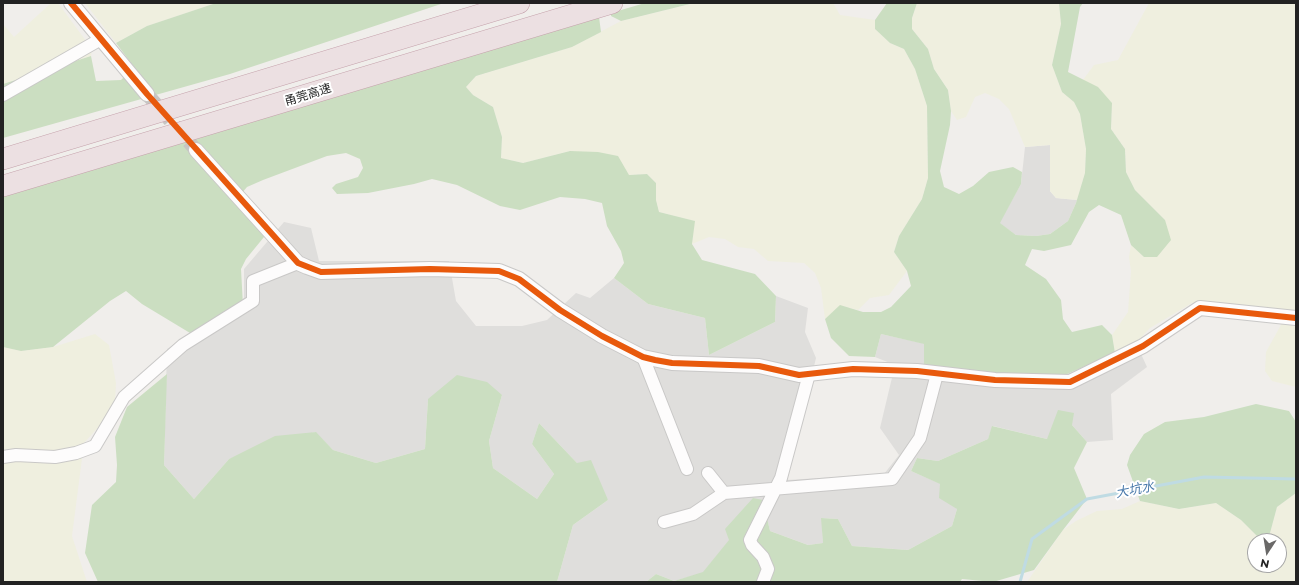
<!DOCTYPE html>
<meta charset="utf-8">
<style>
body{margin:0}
#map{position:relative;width:1299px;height:585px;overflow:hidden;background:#f0eeeb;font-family:Montserrat,sans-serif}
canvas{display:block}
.frame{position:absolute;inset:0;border:4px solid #222;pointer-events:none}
.north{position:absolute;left:1247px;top:533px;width:40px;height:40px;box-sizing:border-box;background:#fff;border:1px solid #a7a7a7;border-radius:50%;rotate:192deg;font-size:11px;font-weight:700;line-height:16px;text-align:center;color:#222}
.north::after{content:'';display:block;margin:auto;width:14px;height:18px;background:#6a6968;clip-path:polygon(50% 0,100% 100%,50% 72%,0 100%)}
</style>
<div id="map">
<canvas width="1299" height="585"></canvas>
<div class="frame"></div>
<div class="north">N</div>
</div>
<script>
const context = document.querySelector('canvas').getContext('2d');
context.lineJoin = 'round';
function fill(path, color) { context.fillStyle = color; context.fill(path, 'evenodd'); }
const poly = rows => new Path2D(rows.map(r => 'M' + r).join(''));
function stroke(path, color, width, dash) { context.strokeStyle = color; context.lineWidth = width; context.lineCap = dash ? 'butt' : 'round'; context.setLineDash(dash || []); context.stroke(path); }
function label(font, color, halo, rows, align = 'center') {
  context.font = font + ' Montserrat,"Noto Sans SC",sans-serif'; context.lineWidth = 4; context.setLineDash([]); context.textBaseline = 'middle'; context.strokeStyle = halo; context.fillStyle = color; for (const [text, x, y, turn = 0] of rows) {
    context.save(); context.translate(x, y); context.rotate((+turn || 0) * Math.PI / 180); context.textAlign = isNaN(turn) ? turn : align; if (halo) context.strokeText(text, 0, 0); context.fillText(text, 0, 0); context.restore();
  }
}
const residential = poly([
 [1050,145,1050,191,1056,198,1077,200,1076,203,1068,221,1050,234,1036,236,1016,235,999,223,1021,184,1025,147],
 [284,222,311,228,319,261,449,261,456,301,476,326,522,326,547,320,576,293,590,298,614,278,648,304,705,318,709,355,775,322,776,296,808,308,805,332,816,358,787,480,884,474,899,455,880,428,895,365,875,357,881,334,1065,375,1136,343,1147,367,1111,394,1113,440,1087,442,1072,425,1047,439,993,426,988,439,938,461,917,458,911,471,941,484,957,509,952,526,908,550,852,546,838,519,822,518,823,543,808,545,770,531,763,500,703,573,674,581,656,574,646,582,557,582,573,525,608,500,577,463,539,423,532,444,554,474,537,499,493,468,489,441,502,395,428,399,425,449,376,463,333,450,315,432,229,459,194,499,164,465,167,349,244,298,244,269]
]);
const farmland = poly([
 [51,3,58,3,92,49,91,56,3,84,3,24,14,37],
 [85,3,216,3,147,26,116,43],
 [694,3,833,3,840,15,875,20,875,29,890,43,904,49,915,69,927,106,928,178,922,199,899,236,894,252,907,271,889,295,870,298,858,310,841,306,825,319,821,288,815,273,804,263,768,261,754,249,738,247,725,239,709,237,692,244,694,221,659,212,656,200,656,183,647,174,629,175,570,151,523,163,501,158,502,137,493,107,473,95,466,87,476,76,572,47,621,21],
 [917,3,1059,3,1061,24,1052,65,1062,92,1074,102,1080,114,1086,149,1085,173,1077,200,1056,198,1050,191,1050,145,1025,147,1009,109,999,99,985,93,975,97,966,117,957,120,951,111,948,90,934,69,928,49,912,29,912,18],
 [1149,3,1296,3,1296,387,1272,381,1265,371,1266,352,1282,323,1283,313,1192,303,1150,328,1136,343,1115,353,1112,335,1128,312,1131,271,1129,257,1131,245,1144,257,1165,220,1135,190,1126,172,1125,149,1111,129,1112,103,1083,80,1094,65,1118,60],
 [95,334,109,345,116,383,115,402,103,422,84,443,72,536,87,582,3,582,3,347,21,351,53,347],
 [1296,493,1296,582,1027,582,1063,530,1076,521,1097,511,1122,509,1140,501,1179,509,1216,503,1241,520,1258,537,1270,533,1277,507],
 [1255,541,1279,541,1279,565,1255,565]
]);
const forest = poly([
 [216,3,444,3,230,74,3,138,3,84,91,56,96,81,121,80,134,67,116,43,147,26],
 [645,3,694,3,621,21,611,16,611,13],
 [887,3,917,3,912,18,912,29,928,49,934,69,948,90,951,111,950,125,940,171,944,187,959,194,973,186,989,172,1013,167,1022,172,1021,184,1000,223,1016,235,1036,236,1050,234,1068,221,1076,203,1085,173,1086,149,1080,114,1074,102,1062,92,1052,65,1061,24,1059,3,1083,3,1080,7,1068,72,1098,87,1112,103,1111,129,1125,149,1126,172,1135,190,1165,220,1171,240,1157,257,1144,257,1131,245,1121,215,1099,205,1089,212,1071,245,1044,251,1032,249,1025,265,1046,279,1061,300,1063,319,1072,332,1102,325,1112,335,1115,353,1065,375,994,375,924,365,924,344,881,334,875,357,849,356,831,338,825,319,840,305,863,312,881,312,891,307,911,286,907,271,894,252,899,236,922,199,928,178,927,106,915,69,904,49,890,43,875,29,875,20],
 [599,17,601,32,572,47,476,76,466,87,473,95,493,107,502,137,501,158,523,163,570,151,598,152,618,156,629,175,647,174,656,183,656,200,659,212,695,221,692,244,702,260,755,274,776,296,775,322,709,355,705,318,648,304,614,278,624,263,621,251,607,226,602,203,585,199,560,197,520,210,500,206,457,185,432,179,414,184,368,193,337,194,332,188,336,184,358,177,363,168,360,159,346,153,327,156,263,180,247,187,241,194,263,230,264,237,246,259,241,269,243,306,195,336,142,304,126,291,110,301,53,347,21,351,3,347,3,196],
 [167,374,164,465,194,499,229,459,275,436,316,432,333,450,376,463,425,449,428,399,457,375,487,382,502,395,489,441,493,468,537,499,554,474,532,444,539,423,577,463,591,460,608,500,573,525,557,582,98,582,85,553,92,505,116,482,117,465,115,437,127,407],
 [1256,404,1289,411,1296,422,1296,493,1277,507,1270,533,1265,539,1258,537,1241,520,1216,503,1179,509,1140,501,1127,465,1130,455,1144,434,1165,422,1204,417],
 [1058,410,1074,413,1072,425,1087,442,1074,468,1087,499,1063,530,1034,570,993,582,962,579,960,582,646,582,656,574,674,581,703,572,729,540,725,529,753,498,763,500,770,531,808,545,823,543,821,518,838,519,852,546,908,550,952,526,957,509,939,498,940,484,911,471,917,458,938,461,988,439,992,426,1047,439]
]);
const stream = poly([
 [1020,582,1032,539,1087,499,1204,477,1296,479]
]);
const tertiaryTunnel = poly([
 [147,94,196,150]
]);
const minor = poly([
 [3,95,101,39],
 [643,357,687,469],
 [3,457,16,455,55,457,76,453,95,446,124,397,183,345,253,301,253,281,298,263],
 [708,473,724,493],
 [664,522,693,514,724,493,892,479,920,438,937,374],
 [763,582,768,569,763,557,752,545,750,540,781,478,809,374]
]);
const tertiary = poly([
 [71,3,147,94],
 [196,150,298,263,307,267,321,272,430,269,499,271,519,279,560,310,602,336,643,357,672,363,759,366,799,375,853,369,917,371,995,380,1070,382,1143,346,1200,308,1296,318]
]);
const motorway = poly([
 [3,159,519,3],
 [3,186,612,3]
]);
const cycleway = poly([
 [71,3,147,94,298,263,321,272,430,269,499,271,519,279,560,310,602,336,643,357,655,360,672,363,759,366,799,375,853,369,917,371,995,380,1070,382,1143,346,1200,308,1296,318]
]);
const streetNames = [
 ["甬莞高速",308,95,-17]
];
const waterNames = [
 ["大坑水",1135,490,-11]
];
fill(residential, '#dfdedc');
fill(farmland, '#efefdf');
fill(forest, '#cbdec1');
stroke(stream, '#bfdbe3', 3);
stroke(tertiaryTunnel, '#c7c5c3', 14, [14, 7]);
stroke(minor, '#c9c8c7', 14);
stroke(tertiary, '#c9c8c7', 16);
stroke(motorway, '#c5a2ac', 22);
stroke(minor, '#fdfcfc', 12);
stroke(tertiary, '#fdfcfc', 14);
stroke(motorway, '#ece0e2', 21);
stroke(cycleway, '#e8590c', 6);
label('12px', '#222', '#fff', streetNames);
label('italic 13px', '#4a7aab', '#fff', waterNames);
</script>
